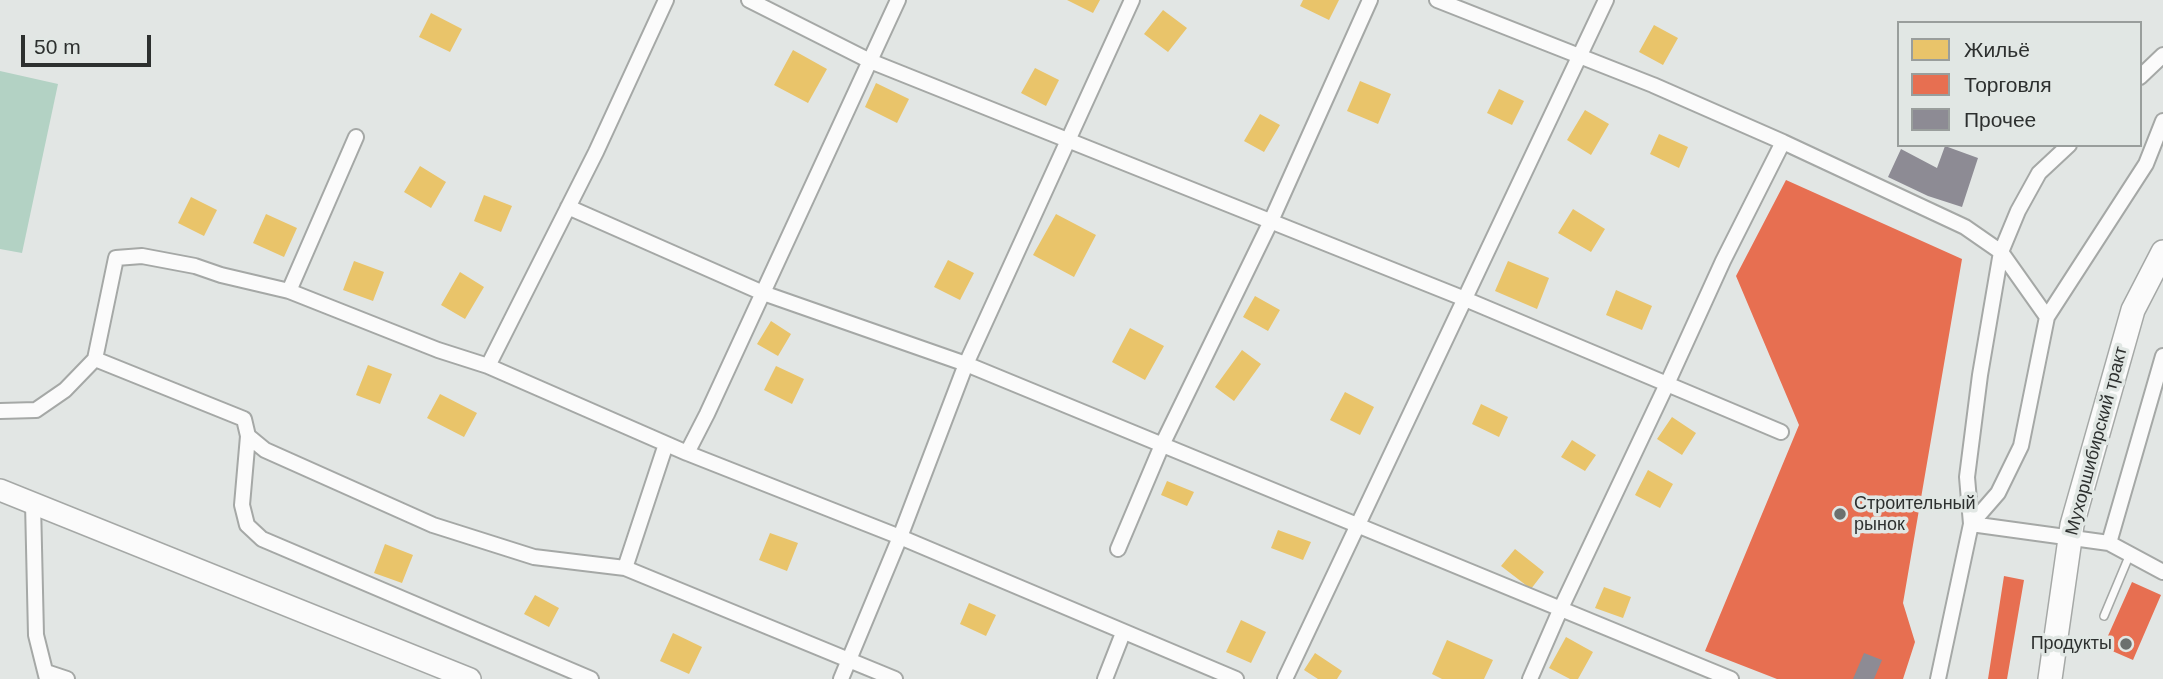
<!DOCTYPE html>
<meta charset="utf-8">
<style>
body{margin:0}
#map{position:relative;width:2163px;height:679px;overflow:hidden;background:#e2e6e4;font-family:Helvetica,sans-serif}
canvas{display:block}
.legend{position:absolute;left:1897px;top:21px;width:245px;height:126px;box-sizing:border-box;background:#e1e7e4;border:2px solid #999e9c;margin:0;padding:9px 12px;list-style:none;font-size:21px;color:#2d302f}
.legend li{display:flex;align-items:center;gap:14px;height:35px}
.legend b{width:35px;border:2px solid #999e9c}
.scale{position:absolute;left:21px;top:35px;width:130px;height:32px;box-sizing:border-box;border:4px solid #2d302f;border-top:0;padding-left:9px;font-size:21px;line-height:24px;white-space:nowrap;color:#2d302f;-webkit-text-stroke:5px #e1e7e4;paint-order:stroke}
</style>
<div id="map">
<canvas width="2163" height="679"></canvas>
<ul class="legend">
<li><b style="height:19px;background:#e9c46a"></b>Жильё</li>
<li><b style="height:19px;background:#e76f51"></b>Торговля</li>
<li><b style="height:19px;background:#8d8b94"></b>Прочее</li>
</ul>
<div class="scale">50 m</div>
</div>
<script>
const context = document.querySelector('canvas').getContext('2d');
context.lineJoin = 'round';
function fill(path, color) { context.fillStyle = color; context.fill(path, 'evenodd'); }
const poly = rows => new Path2D(rows.map(r => 'M' + r).join(''));
function stroke(path, color, width, dash) { context.strokeStyle = color; context.lineWidth = width; context.lineCap = dash ? 'butt' : 'round'; context.setLineDash(dash || []); context.stroke(path); }
function label(font, color, halo, rows, align = 'center') {
  context.font = font + ' Helvetica,sans-serif'; context.lineWidth = 7; context.setLineDash([]); context.textBaseline = 'middle'; context.strokeStyle = halo; context.fillStyle = color; for (const [text, x, y, turn = 0] of rows) {
    context.save(); context.translate(x, y); context.rotate((+turn || 0) * Math.PI / 180); context.textAlign = isNaN(turn) ? turn : align; if (halo) context.strokeText(text, 0, 0); context.fillText(text, 0, 0); context.restore();
  }
}
const green = poly([
 [0,71,58,84,22,253,0,249]
]);
const homes = poly([
 [1067,0,1100,0,1093,13],
 [1303,0,1339,0,1329,20,1300,6],
 [1163,10,1187,28,1168,52,1144,34],
 [431,13,462,29,450,52,419,37],
 [1654,25,1678,38,1663,65,1639,52],
 [793,50,827,69,808,103,774,85],
 [1035,68,1059,80,1046,106,1021,93],
 [1360,81,1391,94,1378,124,1347,111],
 [876,83,909,99,897,123,865,107],
 [1499,89,1524,101,1512,125,1487,113],
 [1585,110,1609,124,1591,155,1567,140],
 [1260,114,1280,125,1264,152,1244,141],
 [1659,134,1688,147,1679,168,1650,154],
 [420,166,446,182,431,208,404,192],
 [484,195,512,206,501,232,474,221],
 [191,197,217,210,204,236,178,223],
 [1573,209,1605,229,1591,252,1558,233],
 [266,214,297,228,284,257,253,243],
 [1056,214,1096,235,1074,277,1033,255],
 [948,260,974,273,960,300,934,287],
 [354,261,384,272,373,301,343,290],
 [1508,261,1549,278,1537,309,1495,291],
 [460,272,484,287,465,319,441,305],
 [1616,290,1652,306,1642,330,1606,315],
 [1255,296,1280,310,1268,331,1243,317],
 [771,321,791,334,778,356,757,344],
 [1130,328,1164,346,1145,380,1112,362],
 [1242,350,1261,364,1234,401,1215,387],
 [368,365,392,374,380,404,356,395],
 [776,366,804,379,792,404,764,390],
 [1345,392,1374,407,1360,435,1330,420],
 [440,394,477,413,464,437,427,418],
 [1481,404,1508,417,1499,437,1472,424],
 [1672,417,1696,433,1682,455,1657,439],
 [1572,440,1596,455,1585,471,1561,457],
 [1648,470,1673,484,1660,508,1635,495],
 [1167,481,1194,492,1187,506,1161,495],
 [1278,530,1311,542,1303,560,1271,548],
 [770,533,798,543,787,571,759,560],
 [385,544,413,555,402,583,374,573],
 [1515,549,1544,572,1531,589,1501,566],
 [1604,587,1631,597,1623,618,1595,608],
 [535,595,559,608,549,627,524,614],
 [969,603,996,615,986,636,960,624],
 [1241,620,1266,632,1251,663,1226,652],
 [673,633,702,647,689,674,660,661],
 [1566,637,1593,652,1578,679,1570,679,1549,668],
 [1447,640,1493,660,1484,679,1442,679,1432,674],
 [1315,653,1342,671,1337,679,1318,679,1304,670]
]);
const shops = poly([
 [1786,180,1962,259,1903,603,1915,642,1903,679,1777,679,1705,651,1799,425,1736,276],
 [2004,576,2024,580,2007,679,1988,679],
 [2132,582,2161,595,2133,660,2103,647]
]);
const building = poly([
 [1945,146,1978,158,1962,207,1928,196,1888,177,1901,149,1937,168],
 [1864,653,1882,660,1874,679,1853,679]
]);
const lane = poly([
 [2104,616,2130,554]
]);
const street = poly([
 [749,0,870,61,1465,299,1781,432],
 [1437,0,1653,85,1783,142,1965,227,2001,252,2047,317],
 [2140,77,2163,55],
 [568,207,763,293,966,364,1731,679],
 [289,291,356,137],
 [95,359,244,419,248,436,265,450,433,525,534,557,625,568,895,679],
 [488,366,596,152,666,0],
 [0,411,36,410,65,390,95,359,116,258,142,256,195,266,221,275,289,291,438,350,488,366,687,453,900,537,1236,679],
 [248,436,242,505,247,525,262,539,591,679],
 [687,453,707,414,898,0],
 [33,503,36,635,47,679],
 [1971,524,1998,493,2021,446,2047,317,2146,164,2163,121],
 [1971,524,2109,543,2163,572],
 [2109,543,2163,356],
 [1118,549,1162,445,1271,221,1370,0],
 [625,568,666,444],
 [46,672,67,679],
 [841,679,900,537,966,364,1132,0],
 [1105,679,1123,633],
 [1285,679,1606,0],
 [1530,679,1561,608,1667,384,1723,261,1783,142],
 [1938,679,1971,524,1967,477,1980,375,2001,252,2018,211,2039,173,2069,145]
]);
const secondary = poly([
 [0,490,470,679]
]);
const primary = poly([
 [2050,679,2072,525,2133,310,2163,252]
]);
const markers = [
 [1840,514,7,"#6c706e"],
 [2126,644,7,"#6c706e"]
];
const streetNames = [
 ["Мухоршибирский тракт",2097,441,-75]
];
const poiNames = [
 ["Строительный",1854,504],
 ["рынок",1854,525],
 ["Продукты",2112,644,"right"]
];
fill(green, '#b3d2c4');
fill(homes, '#e9c46a');
fill(shops, '#e76f51');
fill(building, '#8d8b94');
stroke(lane, '#a5a8a6', 10);
stroke(street, '#a5a8a6', 18);
stroke(secondary, '#a5a8a6', 24);
stroke(primary, '#a5a8a6', 26);
stroke(lane, '#fbfbfb', 7);
stroke(street, '#fbfbfb', 14);
stroke(secondary, '#fbfbfb', 21);
stroke(primary, '#fbfbfb', 23);
for (const [x, y, r, color] of markers) { const dot = new Path2D(); dot.arc(x, y, r, 0, 2 * Math.PI); context.fillStyle = color; context.fill(dot); stroke(dot, '#e1e7e4', 2.5); }
label('18px', '#2d302f', '#e1e7e4', streetNames);
label('18px', '#2d302f', '#e1e7e4', poiNames, 'left');
</script>
